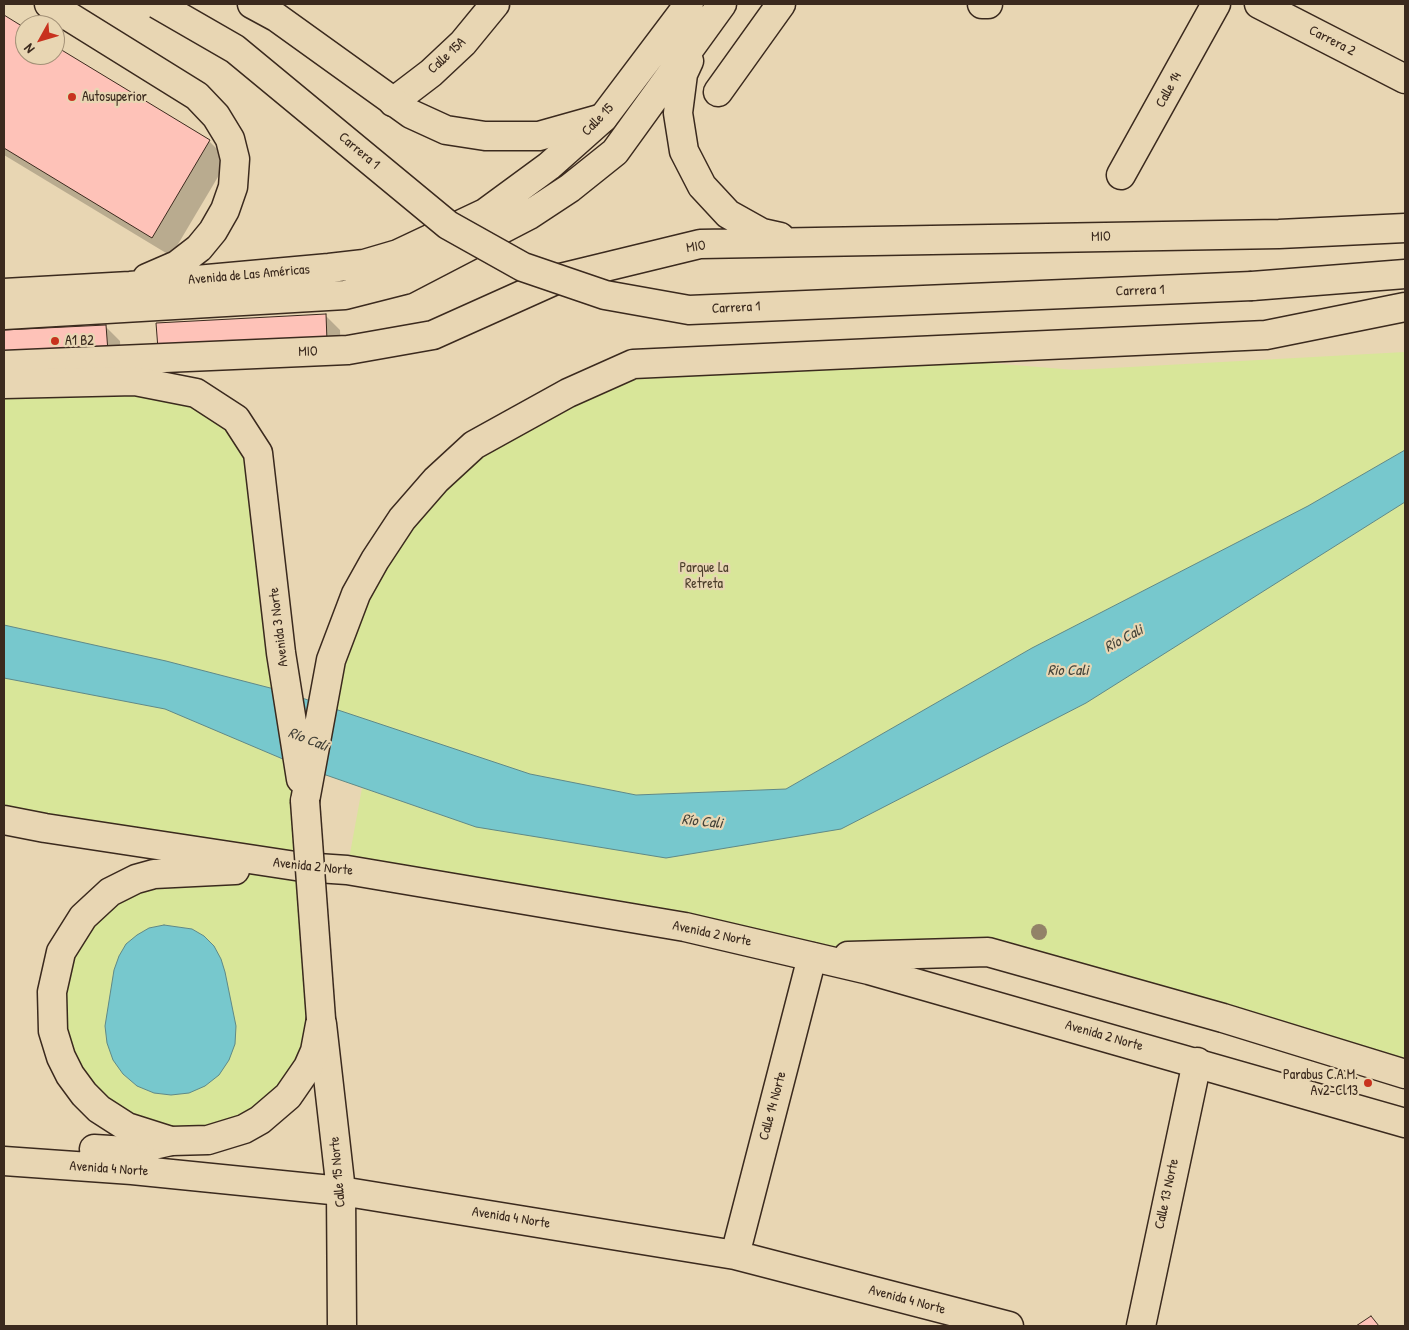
<!DOCTYPE html>
<meta charset="utf-8">
<style>
body{margin:0}
#map{position:relative;width:1409px;height:1330px;overflow:hidden;background:#e8d6b3;font-family:"Patrick Hand",sans-serif}
canvas{display:block}
.frame{position:absolute;inset:0;border:5px solid #3b2a1e;pointer-events:none}
.north{position:absolute;left:15px;top:15px;width:50px;height:50px;box-sizing:border-box;background:#e8d6b3;border:1px solid #a39177;border-radius:50%;rotate:231deg;font-size:14px;font-weight:700;line-height:20px;text-align:center;color:#3b2a1e}
.north::after{content:'';display:block;margin:auto;width:18px;height:22px;background:#c8321e;clip-path:polygon(50% 0,100% 100%,50% 72%,0 100%)}
</style>
<div id="map">
<canvas width="1409" height="1330"></canvas>
<div class="frame"></div>
<div class="north">N</div>
</div>
<script>
const context = document.querySelector('canvas').getContext('2d');
context.lineJoin = 'round';
function fill(path, color) { context.fillStyle = color; context.fill(path, 'evenodd'); }
const poly = rows => new Path2D(rows.map(r => 'M' + r).join(''));
function stroke(path, color, width, dash) { context.strokeStyle = color; context.lineWidth = width; context.lineCap = dash ? 'butt' : 'round'; context.setLineDash(dash || []); context.stroke(path); }
function label(font, color, halo, rows, align = 'center') {
  context.font = font + ' "Patrick Hand",sans-serif'; context.lineWidth = 4.5; context.setLineDash([]); context.textBaseline = 'middle'; context.strokeStyle = halo; context.fillStyle = color; for (const [text, x, y, turn = 0] of rows) {
    context.save(); context.translate(x, y); context.rotate((+turn || 0) * Math.PI / 180); context.textAlign = isNaN(turn) ? turn : align; if (halo) context.strokeText(text, 0, 0); context.fillText(text, 0, 0); context.restore();
  }
}
const green = poly([
 [1405,352,1405,450,1308,506,1032,648,786,789,636,795,530,774,326,706,331,660,436,480,633,364,868,353,1075,370],
 [4,384,196,393,258,453,278,690,166,661,4,625],
 [1405,502,1405,1074,988,952,812,957,347,870,362,788,476,827,841,829,1086,703],
 [4,678,165,709,297,765,321,1019,288,1096,189,1142,84,1094,53,982,122,886,298,867,4,820],
 [164,925,192,929,204,936,214,946,171,1095,154,1093,137,1086,123,1074,109,1008,114,970,149,928]
]);
const water = poly([
 [1405,450,1405,502,1086,703,841,829,666,858,476,827,297,765,165,709,4,678,4,625,166,661,278,690,530,774,636,795,786,789,1032,648,1308,506,1405,450],
 [164,925,192,929,204,936,214,946,221,959,225,972,236,1026,235,1044,229,1060,219,1075,205,1086,189,1093,171,1095,154,1093,137,1086,123,1074,113,1060,107,1043,105,1026,114,970,119,956,126,944,137,935,149,928,164,925]
]);
const shadow = poly([
 [4,17,25,30,25,55,55,55,55,48,209,141,228,160,171,256,4,155],
 [325,315,340,330,341,355,174,363],
 [105,326,120,341,121,366,4,372,4,332]
]);
const building = poly([
 [4,15,25,28,25,55,55,55,55,46,210,140,152,238,4,148,4,15],
 [326,314,327,341,158,349,156,323,326,314],
 [106,325,108,352,4,357,4,330,106,325],
 [1371,1316,1379,1326,1356,1326,1371,1316]
]);
const minor = poly([
 [49,4,197,96,216,116,230,139,235,159,233,187,225,210,213,231,199,248,177,265,147,278],
 [982,4,988,4],
 [1259,4,1405,79],
 [689,61,683,74,678,113,684,151,702,186,728,214,762,233,780,237],
 [718,92,781,4],
 [393,102,431,73,463,43,495,4],
 [1121,175,1216,4],
 [4,293,130,286,329,268,364,264,398,254,485,213,549,166,603,118,689,4],
 [4,315,345,295,404,280,529,215,570,188,615,152,722,4],
 [4,365,348,350,433,335,560,278,700,244,1279,234,1405,228],
 [322,1024,341,1191,342,1326],
 [94,1149,127,1151,171,1141],
 [4,1161,132,1170,341,1191,735,1255,1009,1326],
 [735,1255,812,957],
 [1141,1326,1197,1062]
]);
const major = poly([
 [252,4,276,17,411,114,446,130,485,136,539,136,603,118],
 [1252,286,1405,274],
 [4,384,135,381,196,393,236,419,258,453,281,653,301,779],
 [305,801,331,660,356,594,375,560,402,519,436,480,474,445,568,393,633,364,1266,335,1405,307],
 [4,820,45,828,302,867,347,870,685,927,869,970,1405,1123],
 [235,870,154,874,136,879,110,892,83,917,61,952,52,992,53,1031,61,1057,70,1075,84,1094,99,1109,127,1127,171,1141,208,1140,244,1129,260,1120,288,1096,308,1067,315,1051,321,1019],
 [848,956,988,952,1223,1018,1405,1074]
]);
const minorBridge = poly([
 [305,801,321,1019]
]);
const majorBridge = poly([
 [157,4,235,49,448,225,523,267,605,295,689,310,1252,286]
]);
const trees = [
 [1039,932]
];
const markers = [
 [72,97,5,"#c8321e"],
 [55,341,5,"#c8321e"],
 [1368,1083,5,"#c8321e"]
];
const streetNames = [
 ["Carrera 2",1332,41,27],
 ["Calle 15A",447,56,-43],
 ["Calle 14",1169,90,-61],
 ["Calle 15",598,120,-46],
 ["Carrera 1",359,151,40],
 ["MIO",1101,237,-1],
 ["MIO",696,247,-9],
 ["Avenida de Las Américas",249,275,-5],
 ["Carrera 1",1140,291,-2],
 ["Carrera 1",736,308,-3],
 ["MIO",308,352,-2],
 ["Avenida 3 Norte",279,627,-97],
 ["Avenida 2 Norte",313,867,6],
 ["Avenida 2 Norte",712,934,12],
 ["Avenida 2 Norte",1104,1036,16],
 ["Calle 14 Norte",773,1106,-75],
 ["Avenida 4 Norte",109,1169,4],
 ["Calle 15 Norte",338,1172,-95],
 ["Calle 13 Norte",1167,1194,-78],
 ["Avenida 4 Norte",511,1218,9],
 ["Avenida 4 Norte",907,1300,15]
];
const poiNames = [
 ["Autosuperior",82,97],
 ["A1 B2",65,341],
 ["Parabus C.A.M.",1358,1075,"right"],
 ["Av2-Cl13",1358,1091,"right"]
];
const parkNames = [
 ["Parque La",704,568],
 ["Retreta",704,584]
];
const waterNames = [
 ["Río Cali",1124,639,-28],
 ["Rio Cali",1068,671],
 ["Río Cali",308,740,21],
 ["Río Cali",702,822,6]
];
fill(green, '#d8e699');
fill(water, '#77c8cd');
stroke(water, '#5f8987', 1);
fill(shadow, '#0003');
fill(building, '#fec2b8');
stroke(building, '#3b2a1e', 1);
stroke(minor, '#3b2a1e', 31);
stroke(major, '#3b2a1e', 31);
stroke(minor, '#e8d6b3', 28);
stroke(major, '#e8d6b3', 28);
stroke(minorBridge, '#3b2a1e', 31, []);
stroke(majorBridge, '#3b2a1e', 31, []);
stroke(minorBridge, '#e8d6b3', 28);
stroke(majorBridge, '#e8d6b3', 28);
context.fillStyle = '#928268';
for (const [x, y] of trees) { context.beginPath(); context.arc(x, y, 8, 0, 2 * Math.PI); context.fill(); }
for (const [x, y, r, color] of markers) { const dot = new Path2D(); dot.arc(x, y, r, 0, 2 * Math.PI); context.fillStyle = color; context.fill(dot); stroke(dot, '#e8d6b3', 2); }
label('14px', '#3b2a1e', '#e8d6b3', streetNames);
label('14px', '#3b2a1e', '#e8d6b3', poiNames, 'left');
label('14px', '#4b3d2a', '#e8d6b3', parkNames);
label('italic 15px', '#444238', '#e8d6b3', waterNames);
</script>
